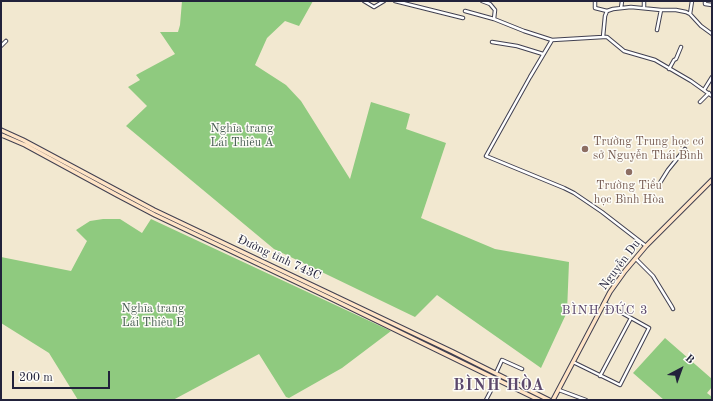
<!DOCTYPE html>
<meta charset="utf-8">
<style>
body{margin:0}
#map{position:relative;width:713px;height:401px;overflow:hidden;background:#f2e8d0;font-family:"Old Standard TT",serif}
canvas{display:block}
.frame{position:absolute;inset:0;border:2px solid #22223b;pointer-events:none}
.north{position:absolute;left:661px;top:349px;width:40px;height:40px;-webkit-text-stroke:3px #fdfcf7;paint-order:stroke;rotate:41deg;font-size:11px;font-weight:700;line-height:16px;text-align:center;color:#22223b}
.north::after{content:'';display:block;margin:auto;width:14px;height:18px;background:#22223b;clip-path:polygon(50% 0,100% 100%,50% 72%,0 100%)}
.scale{position:absolute;left:12px;top:371px;width:98px;height:18px;box-sizing:border-box;border:2px solid #22223b;border-top:0;padding-left:5px;font-size:12px;line-height:14px;white-space:nowrap;color:#22223b;-webkit-text-stroke:3px #fdfcf7;paint-order:stroke}
</style>
<div id="map">
<canvas width="713" height="401"></canvas>
<div class="frame"></div>
<div class="north">B</div>
<div class="scale">200 m</div>
</div>
<script>
const context = document.querySelector('canvas').getContext('2d');
context.lineJoin = 'round';
function fill(path, color) { context.fillStyle = color; context.fill(path, 'evenodd'); }
const poly = rows => new Path2D(rows.map(r => 'M' + r).join(''));
function stroke(path, color, width, dash) { context.strokeStyle = color; context.lineWidth = width; context.lineCap = dash ? 'butt' : 'round'; context.setLineDash(dash || []); context.stroke(path); }
function label(font, color, halo, rows, align = 'center') {
  context.font = font + ' "Old Standard TT",serif'; context.lineWidth = 3; context.setLineDash([]); context.textBaseline = 'middle'; context.strokeStyle = halo; context.fillStyle = color; for (const [text, x, y, turn = 0] of rows) {
    context.save(); context.translate(x, y); context.rotate((+turn || 0) * Math.PI / 180); context.textAlign = isNaN(turn) ? turn : align; if (halo) context.strokeText(text, 0, 0); context.fillText(text, 0, 0); context.restore();
  }
}
const green = poly([
 [182,1,313,1,299,26,285,21,267,38,255,65,286,85,301,101,350,179,371,102,410,114,406,129,446,143,421,218,495,249,569,262,567,312,541,368,437,295,415,317,274,249,126,126,147,106,128,87,140,80,136,75,175,54,160,32,178,32,180,25],
 [103,219,120,219,142,233,151,219,391,331,342,368,289,398,286,397,259,354,173,400,78,400,49,353,1,323,1,257,71,271,87,241,76,230,90,221],
 [665,338,712,379,712,387,707,393,712,397,712,400,664,400,633,373]
]);
const minor = poly([
 [364,1,374,7,384,1],
 [395,1,463,18],
 [482,1,490,4,495,10,494,19,524,31,552,40,603,37,607,37,624,51,655,60,691,81,712,96],
 [595,1,595,8,607,11],
 [705,1,705,4,712,5],
 [621,8,622,1],
 [644,8,644,1],
 [465,11,494,19],
 [690,14,692,1],
 [657,30,661,10],
 [603,37,605,16,607,11,613,9,631,7,661,10,676,10,686,12,690,14,701,26,712,34],
 [552,40,530,77,486,156,564,188,574,193,602,212,646,246],
 [492,42,517,46,543,54],
 [1,46,6,41],
 [669,69,674,60,676,59,681,47],
 [704,90,712,77],
 [700,102,709,93],
 [658,186,668,170,685,149],
 [636,259,653,276,672,307,673,309],
 [573,362,620,385,649,328,604,303],
 [496,373,502,360,522,369],
 [600,376,631,318],
 [559,390,586,400],
 [486,400,497,379]
]);
const secondary = poly([
 [1,130,23,140,154,210,453,352,549,400],
 [1,135,4,136,25,145,117,195,155,215,332,299,539,400],
 [553,400,610,292,625,271,646,246,712,180]
]);
const markers = [
 [585,149,4,"#8d6e63"],
 [629,172,4,"#8d6e63"]
];
const parkNames = [
 ["Nghĩa trang",242,129],
 ["Lái Thiêu A",242,143],
 ["Nghĩa trang",153,309],
 ["Lái Thiêu B",153,323]
];
const educationNames = [
 ["Trường Trung học cơ",593,142],
 ["sở Nguyễn Thái Bình",593,156],
 ["Trường Tiểu",629,186,"center"],
 ["học Bình Hòa",629,200,"center"]
];
const streetNames = [
 ["Đường tỉnh 743C",279,258,25],
 ["Nguyễn Du",620,265,-53]
];
const neighbourhoodNames = [
 ["BÌNH ĐỨC 3",605,311]
];
const districtNames = [
 ["BÌNH HÒA",499,386]
];
fill(green, '#8fca7f');
stroke(minor, '#414051', 4.5);
stroke(secondary, '#414051', 5.5);
stroke(minor, '#fff', 2.5);
stroke(secondary, '#ffe4c6', 3.5);
for (const [x, y, r, color] of markers) { const dot = new Path2D(); dot.arc(x, y, r, 0, 2 * Math.PI); context.fillStyle = color; context.fill(dot); stroke(dot, '#fdfcf7', 1.5); }
label('12px', '#485d53', '#fdfcf7', parkNames);
label('12px', '#785e54', '#fdfcf7', educationNames, 'left');
label('12px', '#22223b', '#fdfcf7', streetNames);
context.letterSpacing = '1px';
label('13px', '#5c486c', '#fdfcf7', neighbourhoodNames);
context.letterSpacing = '0px';
context.letterSpacing = '1px';
label('bold 16px', '#5c486c', '#fdfcf7', districtNames);
context.letterSpacing = '0px';
</script>
